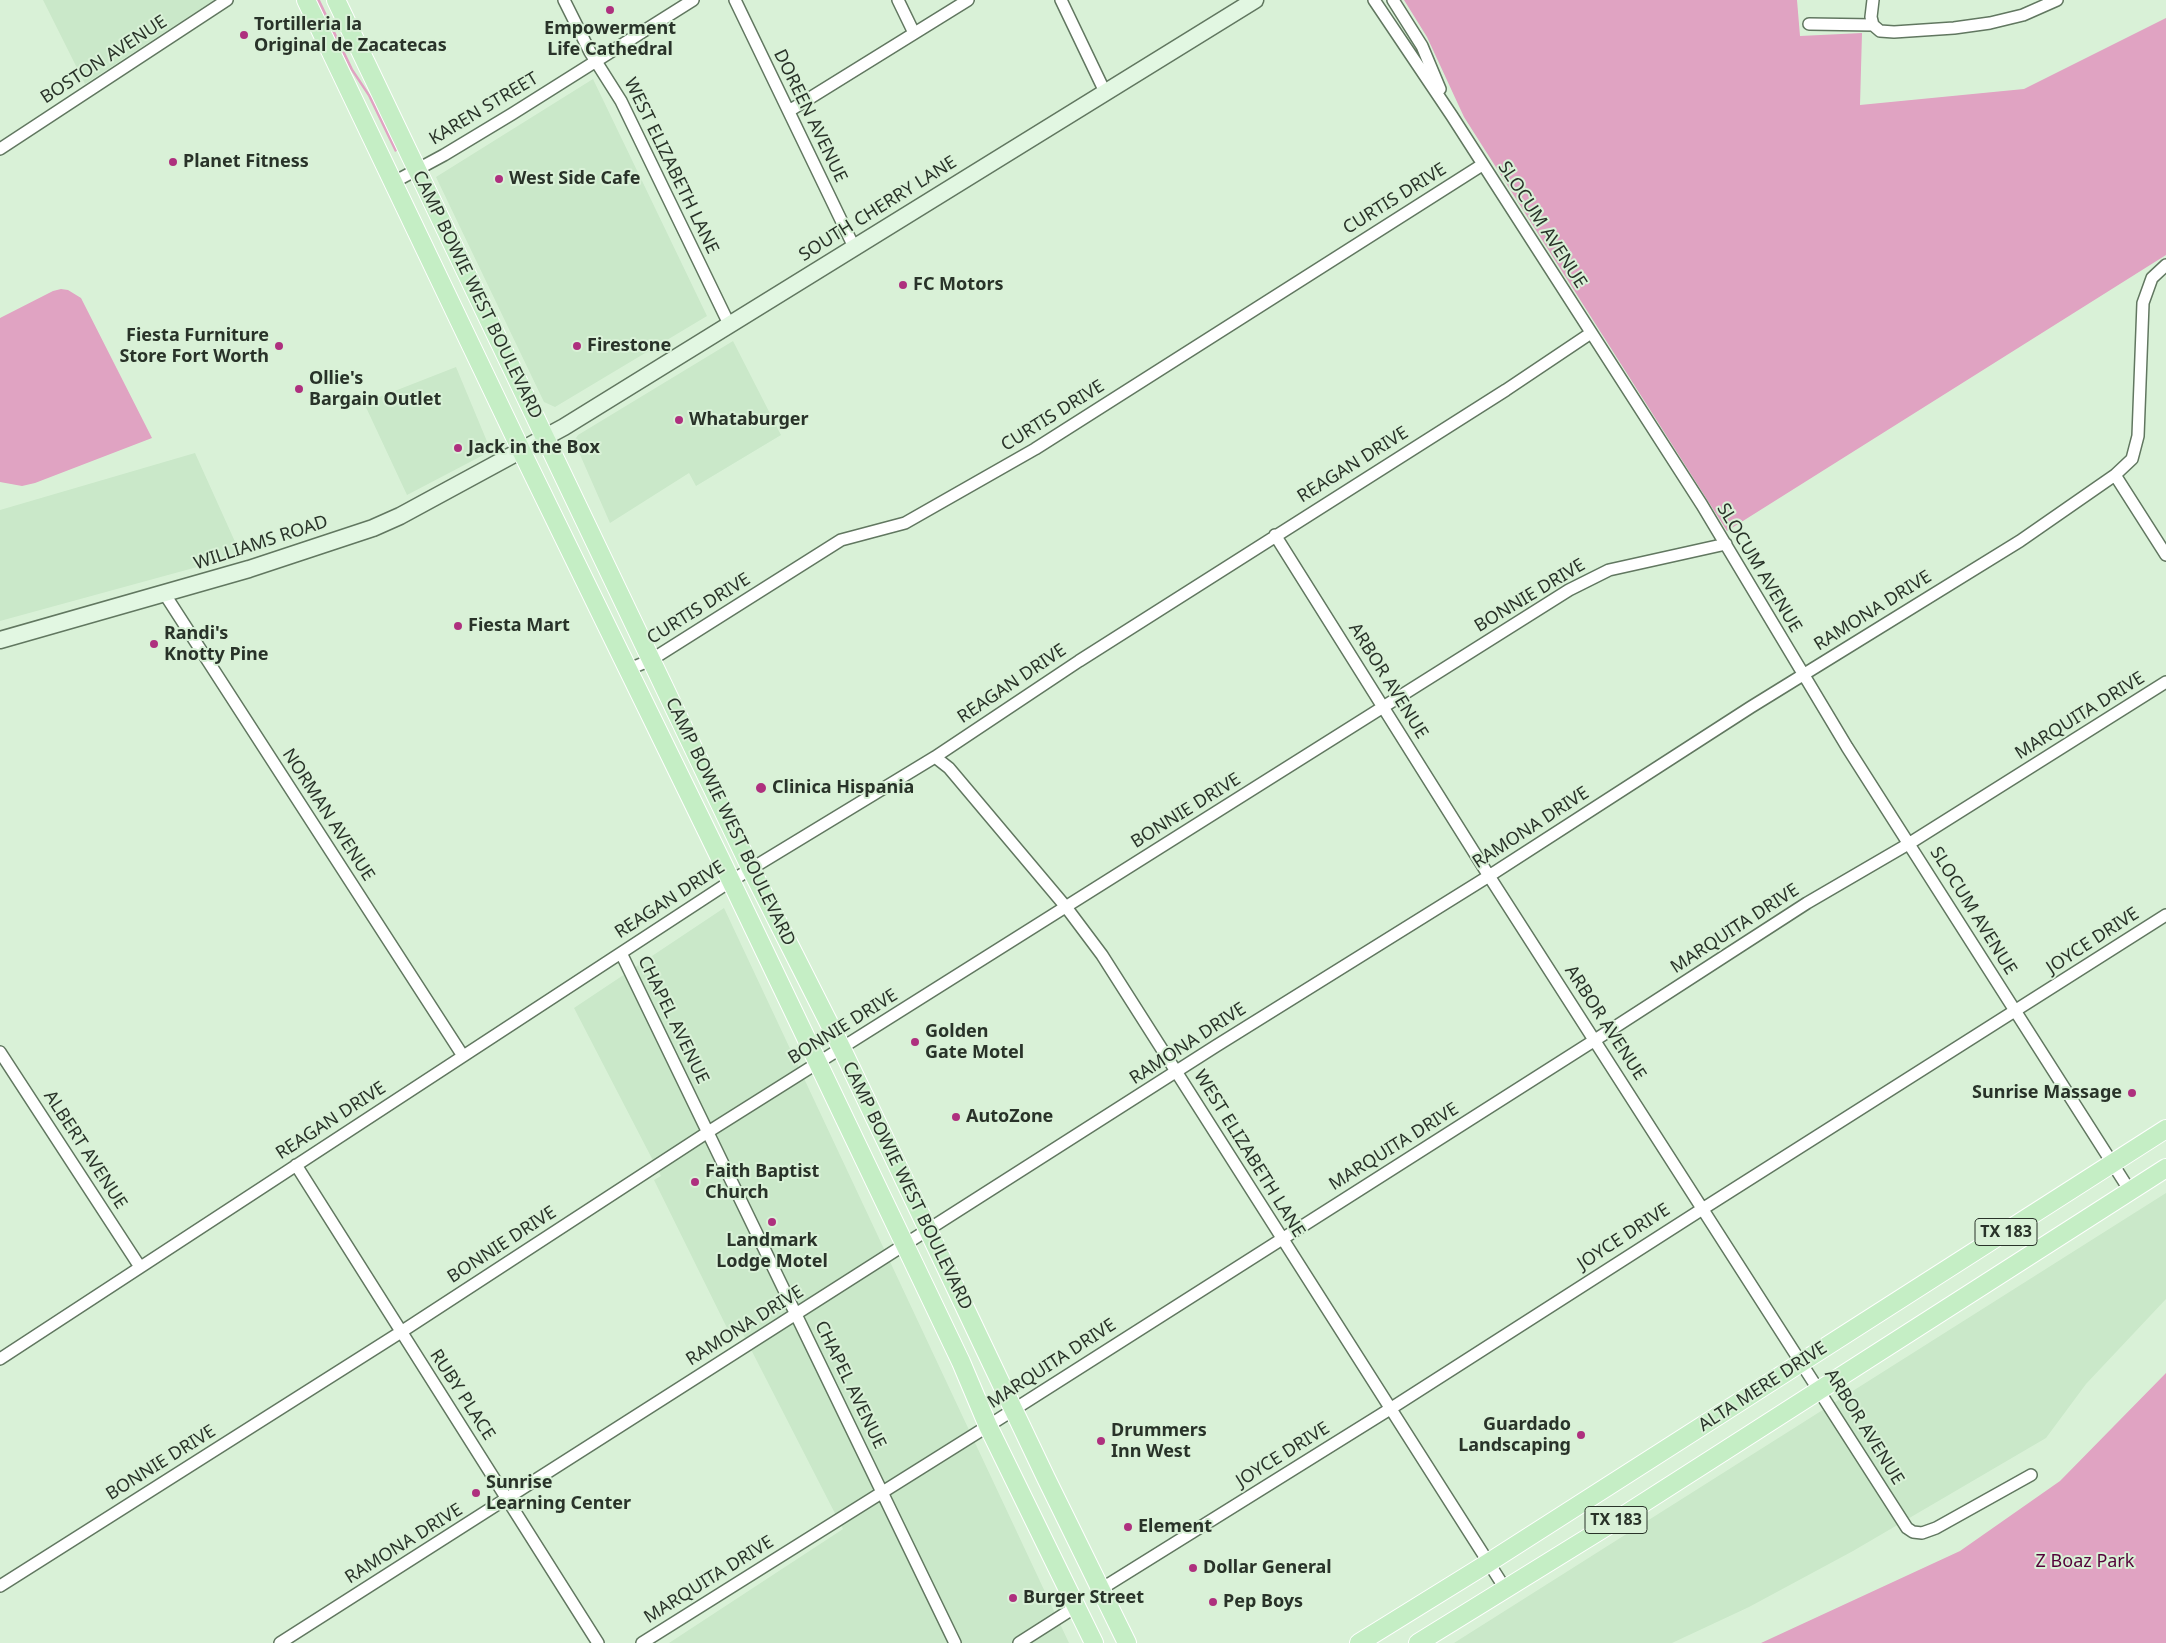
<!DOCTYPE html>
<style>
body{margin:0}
canvas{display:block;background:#d9f1d7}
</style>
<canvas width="2166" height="1643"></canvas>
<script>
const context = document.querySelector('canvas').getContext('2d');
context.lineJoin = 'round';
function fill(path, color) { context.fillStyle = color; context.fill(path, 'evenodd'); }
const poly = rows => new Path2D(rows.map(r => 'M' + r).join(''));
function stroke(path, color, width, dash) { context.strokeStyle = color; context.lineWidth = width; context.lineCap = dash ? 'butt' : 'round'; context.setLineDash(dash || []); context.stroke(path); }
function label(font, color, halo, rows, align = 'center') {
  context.font = font + ' "Noto Sans",sans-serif'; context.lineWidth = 4; context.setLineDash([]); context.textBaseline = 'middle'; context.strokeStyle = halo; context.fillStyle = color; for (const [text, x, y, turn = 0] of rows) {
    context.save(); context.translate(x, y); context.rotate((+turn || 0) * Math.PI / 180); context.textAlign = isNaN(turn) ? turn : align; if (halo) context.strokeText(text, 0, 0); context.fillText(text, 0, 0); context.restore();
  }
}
const built = poly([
 [43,0,214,0,85,84],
 [593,79,707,316,555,407,544,402,436,177],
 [733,341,781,435,696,486,689,473,610,523,574,441,578,435],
 [456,367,491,451,407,495,364,403],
 [195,453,241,555,0,621,0,510],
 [724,908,1069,1643,669,1643,843,1529,742,1332,732,1338,654,1180,661,1176,574,1008],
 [2166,1193,2166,1299,2086,1384,2046,1438,1853,1551,1749,1607,1672,1643,1454,1643]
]);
const green = poly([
 [316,0,320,0,353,69,375,102,398,150,395,152,368,96,350,69],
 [1404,0,1797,0,1800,36,1862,33,1860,105,2024,89,2166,18,2166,255,1727,531,1464,117,1427,37],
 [61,289,68,290,81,298,152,438,35,483,22,486,0,482,0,318,53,291],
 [2166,1373,2166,1643,1761,1643,1960,1551,2060,1481]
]);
const street = poly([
 [564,0,590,52,621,101,729,324],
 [735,0,854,247],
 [898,0,914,33],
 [1061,0,1105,92],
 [1374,0,1452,116,1702,505,1847,747,2130,1191],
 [1393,0,1422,46,1440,89],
 [1873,0,1871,17,1873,25,1880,31,1894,32,1954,28,1990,23,2023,15,2057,0],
 [1809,24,1873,25],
 [789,111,968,0],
 [0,149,227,0],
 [394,182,444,155,512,114,693,0],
 [2115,475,2166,555],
 [1275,535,1489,876,1907,1528,1913,1532,1922,1533,1936,1528,2031,1475],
 [164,593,463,1056],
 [629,669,651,660,841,540,905,523,1035,449,1482,165],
 [935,757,949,768,1066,907,1102,955,1506,1590],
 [621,953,955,1643],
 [0,1052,140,1267],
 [296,1165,598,1643],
 [0,1359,731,881,935,757,1079,661,1506,390,1591,333],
 [0,1586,401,1332,708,1132,1569,590,1609,570,1726,544],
 [1101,1589,1390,1409,1704,1208,2166,915],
 [280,1643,1216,1046,1489,876,1751,707,2020,541,2115,475,2132,459,2138,436,2143,303,2152,278,2166,265],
 [642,1643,988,1426,1595,1040,1807,903,1910,843,2166,682],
 [1019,1643,1077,1606]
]);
const secondary = poly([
 [0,640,249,569,373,528,400,516,564,427,1255,0]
]);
const primary = poly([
 [306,0,521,450,720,858,961,1362,988,1426,1094,1643],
 [336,0,751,869,842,1049,1046,1478,1127,1643],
 [1359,1643,1488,1563,2166,1129],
 [1418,1643,1612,1523,2166,1168]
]);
const markers = [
 [610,10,5,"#ae307e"],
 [244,35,5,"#ae307e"],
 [173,162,5,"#ae307e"],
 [499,179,5,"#ae307e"],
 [903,285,5,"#ae307e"],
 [279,346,5,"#ae307e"],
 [577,346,5,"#ae307e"],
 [299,389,5,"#ae307e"],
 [679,420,5,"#ae307e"],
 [458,448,5,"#ae307e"],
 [458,626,5,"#ae307e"],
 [154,644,5,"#ae307e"],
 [761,788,6,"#ae307e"],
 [915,1042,5,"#ae307e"],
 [2132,1093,5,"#ae307e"],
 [956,1117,5,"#ae307e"],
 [695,1182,5,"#ae307e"],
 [772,1222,5,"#ae307e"],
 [1581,1435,5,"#ae307e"],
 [1101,1441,5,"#ae307e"],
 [476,1493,5,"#ae307e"],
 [1128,1527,5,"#ae307e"],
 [1193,1568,5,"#ae307e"],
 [1013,1598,5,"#ae307e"],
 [1213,1602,5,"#ae307e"]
];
const shields = [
 [2006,1232,62],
 [1616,1520,62]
];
const shieldNames = [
 ["TX 183",2006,1232],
 ["TX 183",1616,1520]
];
const poiNames = [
 ["Tortilleria la",254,25],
 ["Original de Zacatecas",254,46],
 ["Empowerment",610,29,"center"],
 ["Life Cathedral",610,50,"center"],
 ["Planet Fitness",183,162],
 ["West Side Cafe",509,179],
 ["FC Motors",913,285],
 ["Fiesta Furniture",269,336,"right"],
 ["Store Fort Worth",269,357,"right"],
 ["Firestone",587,346],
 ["Ollie's",309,379],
 ["Bargain Outlet",309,400],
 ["Whataburger",689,420],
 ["Jack in the Box",468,448],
 ["Fiesta Mart",468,626],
 ["Randi's",164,634],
 ["Knotty Pine",164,655],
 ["Clinica Hispania",772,788],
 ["Golden",925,1032],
 ["Gate Motel",925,1053],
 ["Sunrise Massage",2122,1093,"right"],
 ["AutoZone",966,1117],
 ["Faith Baptist",705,1172],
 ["Church",705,1193],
 ["Landmark",772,1241,"center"],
 ["Lodge Motel",772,1262,"center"],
 ["Guardado",1571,1425,"right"],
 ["Landscaping",1571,1446,"right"],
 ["Drummers",1111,1431],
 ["Inn West",1111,1452],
 ["Sunrise",486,1483],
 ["Learning Center",486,1504],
 ["Element",1138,1527],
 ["Dollar General",1203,1568],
 ["Burger Street",1023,1598],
 ["Pep Boys",1223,1602]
];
const streetNames = [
 ["BOSTON AVENUE",104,60,-33],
 ["KAREN STREET",484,109,-31],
 ["DOREEN AVENUE",810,116,64],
 ["WEST ELIZABETH LANE",671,166,64],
 ["CURTIS DRIVE",1395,199,-32],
 ["SOUTH CHERRY LANE",878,209,-32],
 ["SLOCUM AVENUE",1542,225,57],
 ["CAMP BOWIE WEST BOULEVARD",477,295,64],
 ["CURTIS DRIVE",1053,416,-32],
 ["REAGAN DRIVE",1353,465,-32],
 ["WILLIAMS ROAD",261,543,-18],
 ["SLOCUM AVENUE",1759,568,59],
 ["BONNIE DRIVE",1530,596,-31],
 ["CURTIS DRIVE",699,609,-32],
 ["RAMONA DRIVE",1873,611,-32],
 ["ARBOR AVENUE",1388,681,58],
 ["REAGAN DRIVE",1012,684,-34],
 ["MARQUITA DRIVE",2080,716,-32],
 ["BONNIE DRIVE",1186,811,-32],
 ["NORMAN AVENUE",328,815,57],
 ["CAMP BOWIE WEST BOULEVARD",730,822,64],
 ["RAMONA DRIVE",1531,828,-33],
 ["REAGAN DRIVE",670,900,-33],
 ["SLOCUM AVENUE",1973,911,58],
 ["MARQUITA DRIVE",1735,929,-33],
 ["JOYCE DRIVE",2093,941,-33],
 ["CHAPEL AVENUE",673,1020,64],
 ["ARBOR AVENUE",1605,1023,57],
 ["BONNIE DRIVE",843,1027,-32],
 ["RAMONA DRIVE",1188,1044,-33],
 ["REAGAN DRIVE",331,1121,-33],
 ["MARQUITA DRIVE",1394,1147,-32],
 ["ALBERT AVENUE",85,1150,57],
 ["WEST ELIZABETH LANE",1249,1154,58],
 ["CAMP BOWIE WEST BOULEVARD",907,1186,64],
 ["JOYCE DRIVE",1624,1237,-33],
 ["BONNIE DRIVE",502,1245,-33],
 ["RAMONA DRIVE",745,1326,-32],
 ["MARQUITA DRIVE",1052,1364,-33],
 ["CHAPEL AVENUE",850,1385,64],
 ["ALTA MERE DRIVE",1763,1387,-33],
 ["RUBY PLACE",462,1395,57],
 ["ARBOR AVENUE",1864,1427,58],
 ["JOYCE DRIVE",1283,1455,-32],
 ["BONNIE DRIVE",161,1463,-32],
 ["RAMONA DRIVE",404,1544,-32],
 ["MARQUITA DRIVE",709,1580,-32]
];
const parkNames = [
 ["Z Boaz Park",2085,1562]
];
fill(built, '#cae8c9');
fill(green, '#e0a3c2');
stroke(street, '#617760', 14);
stroke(secondary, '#617760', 19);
stroke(primary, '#fff', 20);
stroke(street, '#fff', 11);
stroke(secondary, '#e2f7e2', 16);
stroke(primary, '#c5eec5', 18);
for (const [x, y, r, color] of markers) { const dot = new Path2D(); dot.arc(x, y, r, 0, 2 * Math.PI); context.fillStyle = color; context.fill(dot); stroke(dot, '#d9f1d7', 2); }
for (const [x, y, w] of shields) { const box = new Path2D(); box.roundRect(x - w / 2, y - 13.5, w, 27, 4); context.fillStyle = '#d9f1d7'; context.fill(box); stroke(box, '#293329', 1); }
label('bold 16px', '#293329', null, shieldNames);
label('bold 18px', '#293329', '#d9f1d7', poiNames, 'left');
label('18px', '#293329', '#d9f1d7', streetNames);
label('18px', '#55033a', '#d9f1d7', parkNames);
</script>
